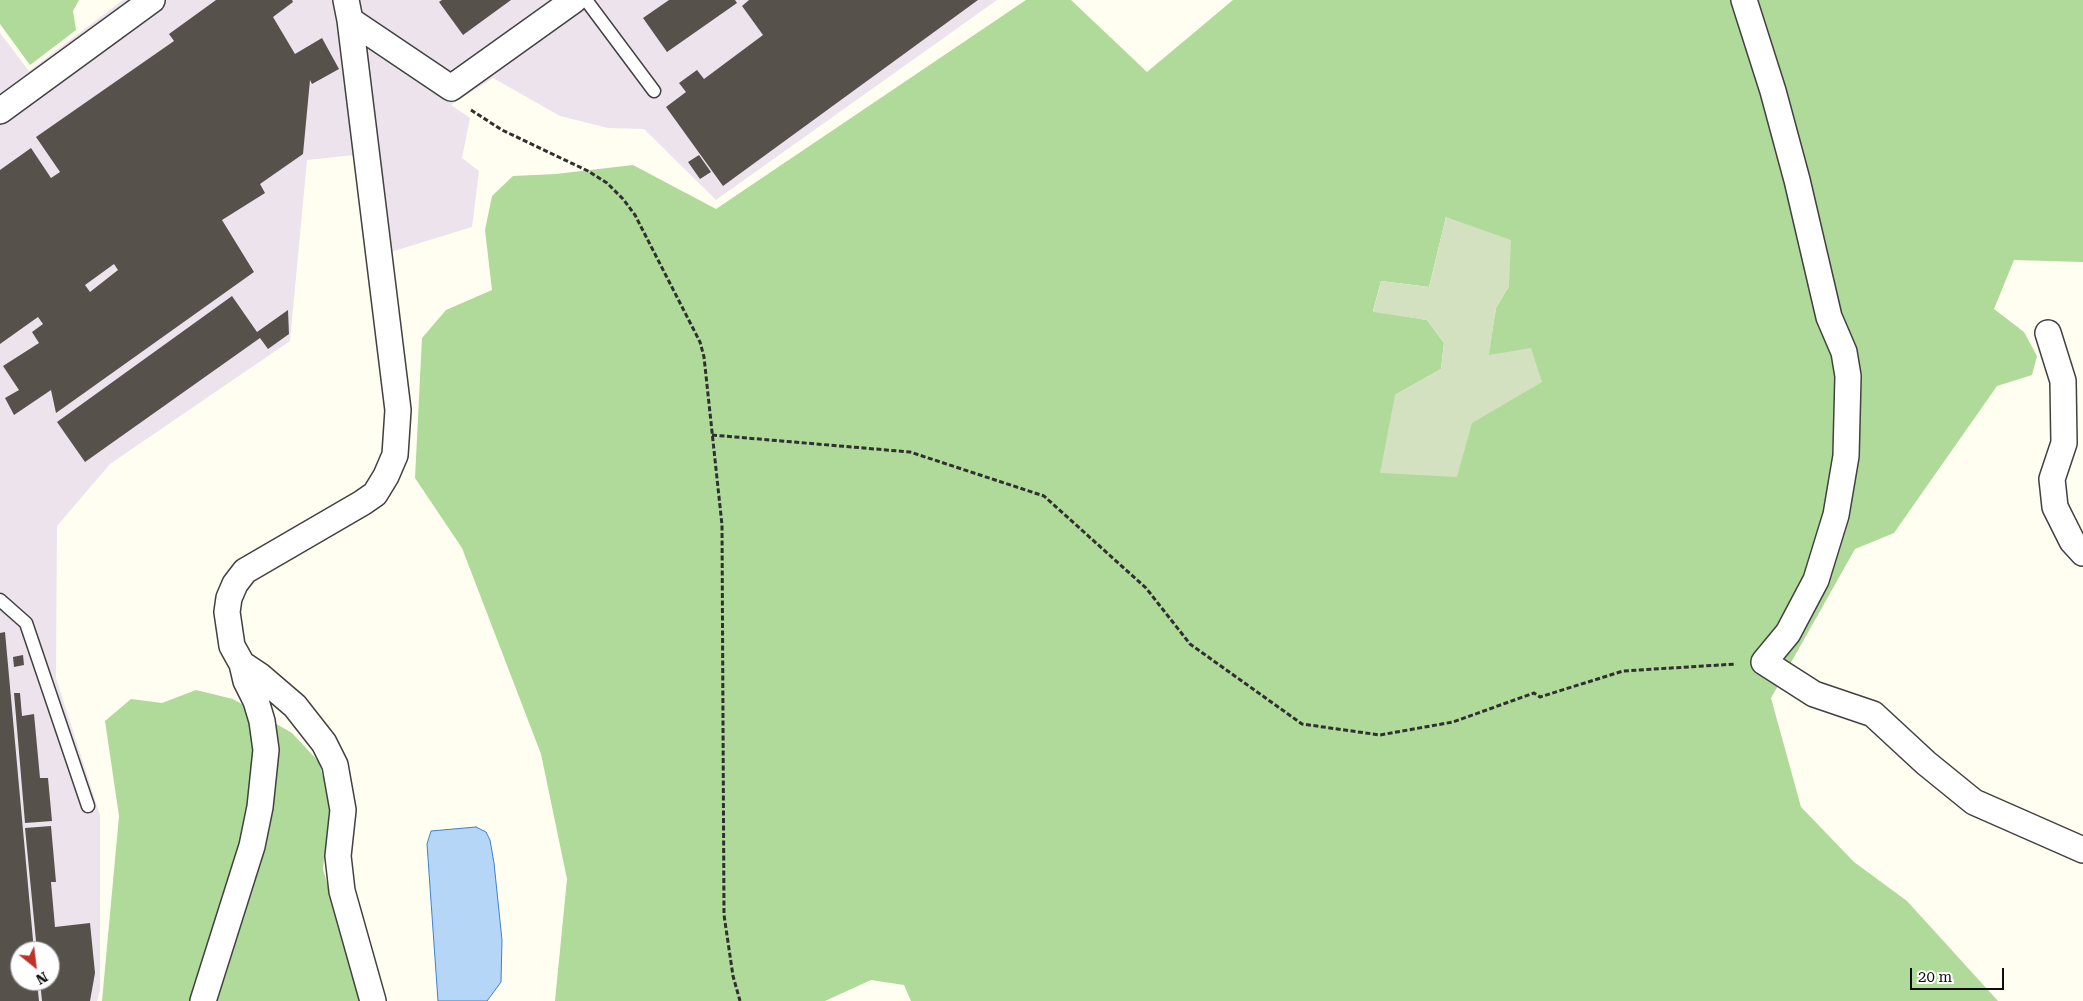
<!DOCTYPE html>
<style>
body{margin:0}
#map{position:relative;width:2083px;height:1001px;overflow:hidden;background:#fffef0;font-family:"Roboto Serif",serif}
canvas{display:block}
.north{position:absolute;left:10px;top:941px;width:50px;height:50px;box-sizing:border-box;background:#fff;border:1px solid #9f9f9f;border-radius:50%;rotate:151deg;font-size:14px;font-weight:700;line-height:20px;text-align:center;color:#0e0e0e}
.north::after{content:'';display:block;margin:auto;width:18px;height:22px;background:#be3227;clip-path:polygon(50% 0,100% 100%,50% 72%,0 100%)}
.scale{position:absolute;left:1910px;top:968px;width:94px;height:22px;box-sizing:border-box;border:2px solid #0e0e0e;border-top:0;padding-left:6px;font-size:15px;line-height:18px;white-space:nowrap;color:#0e0e0e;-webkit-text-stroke:4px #fff;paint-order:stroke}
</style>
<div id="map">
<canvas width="2083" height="1001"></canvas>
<div class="north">N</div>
<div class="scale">20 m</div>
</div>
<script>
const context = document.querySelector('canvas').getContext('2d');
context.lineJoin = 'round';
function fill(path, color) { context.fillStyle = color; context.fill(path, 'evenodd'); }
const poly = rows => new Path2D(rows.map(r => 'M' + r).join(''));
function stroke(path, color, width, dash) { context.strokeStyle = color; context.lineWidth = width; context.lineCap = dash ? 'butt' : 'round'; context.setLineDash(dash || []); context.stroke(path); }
const industrial = poly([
 [123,0,997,0,716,200,644,129,608,128,560,116,493,78,451,105,470,118,462,158,479,171,472,227,368,259,355,155,307,160,290,341,110,464,57,526,56,678,100,815,100,990,97,1001,0,1001,0,33,29,71],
 [20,951,50,951,50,981,20,981]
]);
const forest = poly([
 [0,0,79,0,73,11,76,30,30,65,0,24],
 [1026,0,1071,0,1147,72,1233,0,2083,0,2083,262,2014,260,1994,309,2024,332,2037,356,2032,375,1997,386,1894,533,1855,549,1771,698,1801,807,1854,862,1907,901,1998,1001,911,1001,904,985,871,980,825,1001,555,1001,567,879,541,754,462,548,415,478,422,338,446,310,492,290,485,230,492,196,513,176,556,174,633,165,716,209],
 [1446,217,1509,286,1496,308,1488,356,1541,382,1471,423,1395,395,1441,369,1444,343,1427,320,1373,311,1381,281,1429,287],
 [196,690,233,699,292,733,319,762,330,803,323,869,360,1001,102,1001,119,816,105,721,131,699,162,703]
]);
const cemetery = poly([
 [1446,217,1511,240,1509,286,1496,308,1489,355,1531,348,1542,382,1472,423,1457,477,1380,473,1395,395,1441,369,1444,343,1427,320,1373,312,1381,281,1429,287]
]);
const water = poly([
 [476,827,486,832,490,840,494,863,502,940,501,982,487,1001,438,1001,427,844,431,831,476,827]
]);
const building = poly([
 [216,0,292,0,293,2,273,17,295,54,322,38,339,69,312,84,310,80,303,154,260,184,265,193,222,220,254,272,56,413,51,390,14,415,5,398,19,390,3,366,39,343,32,332,43,324,38,317,0,344,0,170,31,148,51,178,60,172,36,137,174,41,169,34],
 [114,264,118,270,90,292,85,285],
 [442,0,511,0,463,35,439,2],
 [669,0,735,0,737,3,667,52,643,18],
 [749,0,978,0,723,186,666,107,686,92,679,83,697,70,704,79,763,35,742,6],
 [699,155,711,172,700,179,688,162],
 [232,296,257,332,288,310,289,334,268,349,260,338,85,462,57,422],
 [5,632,34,951,20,951,20,981,37,981,39,1001,0,1001,0,633],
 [23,655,24,665,14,667,13,657],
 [14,693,20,693,22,716,34,714,40,778,48,778,52,821,25,823],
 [51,826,56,882,51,882,55,927,90,923,95,973,90,1001,42,1001,40,981,50,981,50,951,37,951,25,828]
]);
const path = poly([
 [471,110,502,130,588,171,607,183,623,199,635,215,700,342,704,357,722,525,724,915,733,976,740,1001],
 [712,435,910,452,1044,496,1146,588,1190,644,1302,724,1380,735,1453,722,1534,693,1540,697,1623,671,1736,664]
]);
const service = poly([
 [586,0,654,91],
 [0,600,26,623,88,806]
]);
const minor = poly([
 [346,0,350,20,398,410,395,455,386,476,375,494,362,503,245,571,235,584,229,598,227,612,232,646,242,664,260,676,295,706,324,743,335,765,343,810,338,856,342,891,373,1001],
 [1744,0,1773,91,1797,180,1829,317,1844,352,1848,376,1846,456,1836,515,1816,580,1788,633,1764,662,1814,694,1873,714,1926,763,1974,802,2083,850],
 [350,20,451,88,574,0],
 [0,111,152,0],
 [2048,333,2063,381,2064,443,2052,479,2055,507,2072,541,2083,553],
 [203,1001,252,846,260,807,266,750,262,721,256,701,246,681,242,664]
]);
fill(industrial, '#ede3ed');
fill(forest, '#afda99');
fill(cemetery, '#d3e1c1');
fill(water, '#b5d6f6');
stroke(water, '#3d82cc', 1);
fill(building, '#57514b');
stroke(service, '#414141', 15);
stroke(minor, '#414141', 28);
stroke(path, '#303030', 3, [5, 2.5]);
stroke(service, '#fff', 12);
stroke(minor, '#fff', 25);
</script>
